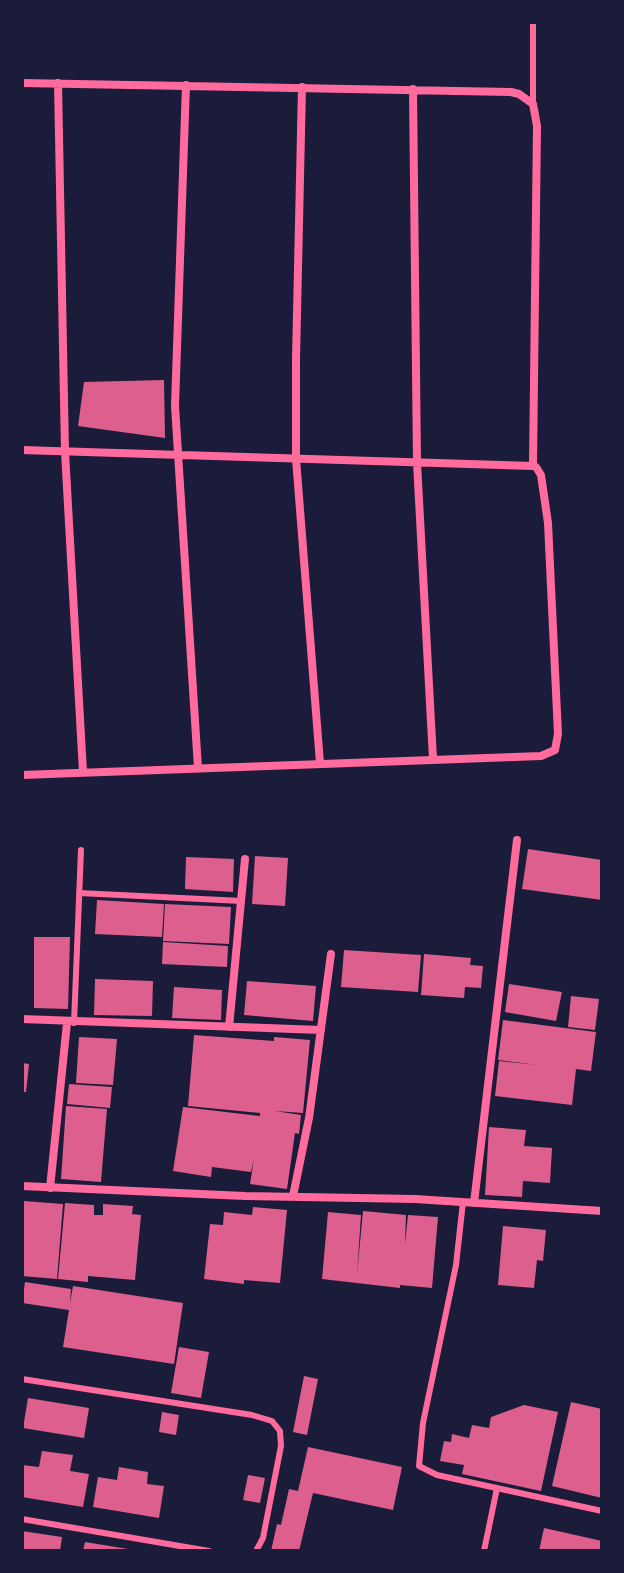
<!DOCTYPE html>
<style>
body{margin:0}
#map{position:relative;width:624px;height:1573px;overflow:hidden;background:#1b1b3a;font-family:"DM Sans",sans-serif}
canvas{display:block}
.frame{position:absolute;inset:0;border:24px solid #1b1b3a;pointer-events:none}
</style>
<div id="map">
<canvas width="624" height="1573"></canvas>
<div class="frame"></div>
</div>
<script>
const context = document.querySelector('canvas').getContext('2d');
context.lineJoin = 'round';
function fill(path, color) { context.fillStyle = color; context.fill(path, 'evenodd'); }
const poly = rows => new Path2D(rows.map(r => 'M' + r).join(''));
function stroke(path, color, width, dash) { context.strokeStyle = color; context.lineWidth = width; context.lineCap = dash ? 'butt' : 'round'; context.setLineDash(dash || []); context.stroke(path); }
const building = poly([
 [164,380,165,438,78,426,84,382],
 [528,849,602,860,602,900,522,889],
 [255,856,288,858,285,906,252,904],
 [186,857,234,859,233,892,185,889],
 [97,900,164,904,162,937,95,934],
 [165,904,231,907,229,944,163,941],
 [34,937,70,937,68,1009,34,1008],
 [163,942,228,946,227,967,162,964],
 [344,950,421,955,418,992,341,987],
 [424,954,471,958,470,965,483,966,481,988,465,987,464,998,421,995],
 [95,979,153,981,152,1016,94,1015],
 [247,981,316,986,313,1021,244,1015],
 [509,984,562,992,556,1021,505,1012],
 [174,987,222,990,221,1020,172,1018],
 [571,996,599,999,595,1030,568,1027],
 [503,1020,596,1032,591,1071,576,1069,572,1105,495,1096,499,1061,537,1065,498,1060],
 [194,1035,274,1041,274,1037,310,1040,303,1113,275,1111,301,1115,299,1134,295,1133,287,1189,250,1184,254,1158,251,1172,212,1167,211,1177,173,1171,183,1107,260,1116,260,1113,188,1106],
 [79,1037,117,1039,113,1085,76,1083],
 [22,1063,29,1064,26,1092,22,1092],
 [69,1084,112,1087,110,1108,67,1104],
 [66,1106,107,1109,101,1182,61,1179],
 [489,1127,526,1130,524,1146,552,1148,550,1183,523,1181,522,1197,485,1195],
 [24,1201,63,1204,57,1279,22,1276],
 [65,1203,94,1205,94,1215,103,1215,103,1204,133,1206,132,1214,141,1215,135,1280,88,1276,88,1282,58,1279],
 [253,1207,287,1210,280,1283,244,1280,244,1284,204,1279,210,1224,223,1225,224,1212,252,1215],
 [363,1211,406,1215,405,1244,408,1215,438,1217,432,1288,400,1285,400,1288,322,1279,328,1212,361,1215,357,1274],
 [503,1226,546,1230,543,1261,537,1260,534,1288,498,1285],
 [25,1282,71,1289,70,1303,73,1286,183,1303,174,1364,63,1347,69,1310,22,1303],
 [179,1347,209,1352,201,1398,171,1393],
 [304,1376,318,1379,307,1435,293,1432],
 [28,1398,89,1408,84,1438,23,1428],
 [571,1402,602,1409,602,1498,552,1486],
 [524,1405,558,1412,541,1491,462,1474,464,1465,440,1461,444,1441,451,1442,452,1434,469,1438,472,1425,489,1428,491,1417],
 [162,1412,179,1415,176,1435,159,1432],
 [308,1447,402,1467,393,1510,313,1493,299,1551,271,1551,277,1524,281,1525,289,1489,298,1491],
 [42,1451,73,1455,70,1471,89,1474,83,1507,22,1497,22,1465,39,1467],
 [119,1467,148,1472,147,1484,164,1486,159,1518,93,1507,98,1477,117,1480],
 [248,1475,265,1478,260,1503,243,1500],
 [544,1528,602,1541,602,1551,539,1551],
 [22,1531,62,1537,60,1551,22,1551],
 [85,1542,128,1549,128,1551,83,1551]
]);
const service = poly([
 [533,104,533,22],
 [79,893,242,901],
 [74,1023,81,850],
 [463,1202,456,1265,423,1423,419,1466,437,1475,602,1511],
 [22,1379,252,1415,272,1421,280,1431,281,1446,263,1538,256,1551],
 [22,1519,209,1551],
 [484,1551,497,1488]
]);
const minor = poly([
 [22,83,511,92,519,94,533,104,537,126,533,466,536,467,541,475,548,523,558,734,555,750,541,756,22,775],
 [58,83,65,452,83,772],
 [186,85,175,406,198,768],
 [302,87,296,359,296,459,320,763],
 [413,89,417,463,433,759],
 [22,450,533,466],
 [22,1019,321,1030],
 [229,1027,245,859],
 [22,1186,245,1196,415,1199,602,1211],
 [50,1188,67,1023],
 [293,1196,309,1118,331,954],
 [474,1203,517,840]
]);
fill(building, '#dd5f8e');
stroke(service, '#ff6b9d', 6);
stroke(minor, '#ff6b9d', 8);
</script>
